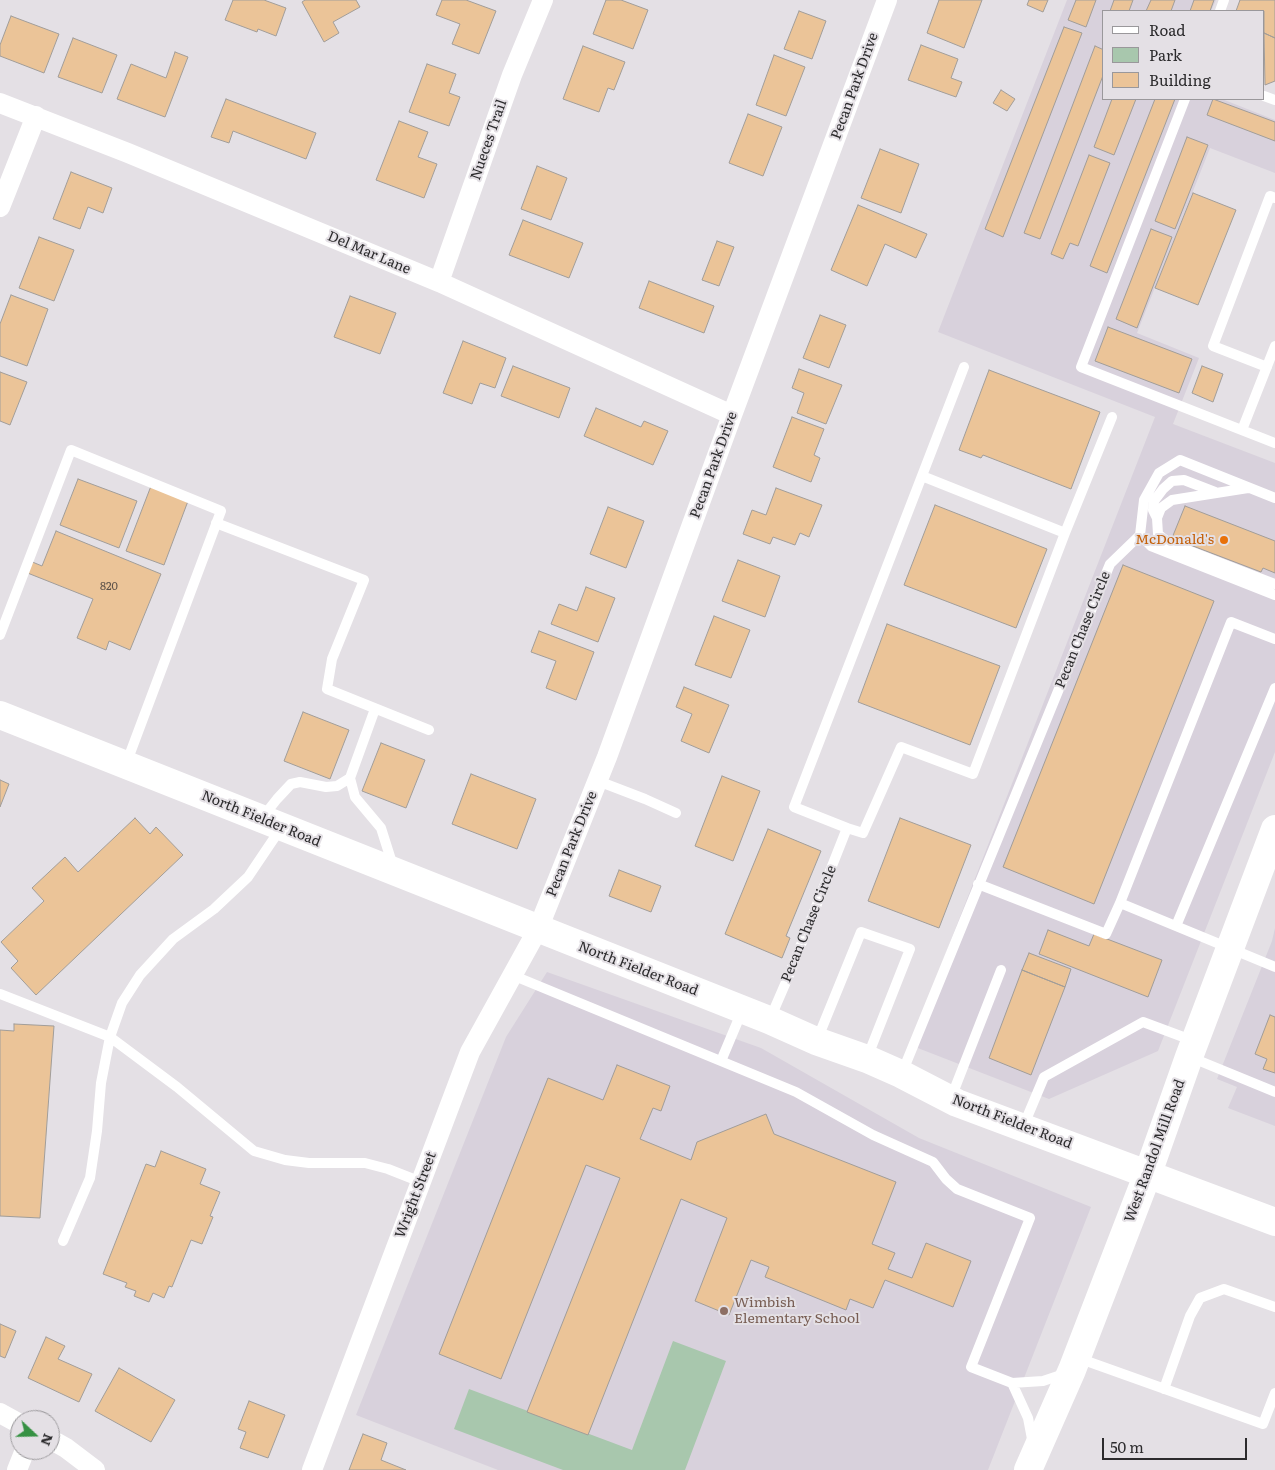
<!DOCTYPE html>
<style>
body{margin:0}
#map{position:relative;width:1275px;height:1470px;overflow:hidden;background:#e4e0e5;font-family:Literata,serif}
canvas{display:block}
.legend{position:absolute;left:1102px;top:10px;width:162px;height:90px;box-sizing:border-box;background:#e4e0e5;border:1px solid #9a989b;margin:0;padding:6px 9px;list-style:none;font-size:15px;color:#2c2b2d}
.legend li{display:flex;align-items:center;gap:10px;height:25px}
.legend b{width:25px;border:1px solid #9a989b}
.north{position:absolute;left:10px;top:1410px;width:50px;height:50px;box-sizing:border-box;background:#e4e0e5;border:1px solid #9a989b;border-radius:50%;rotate:111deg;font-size:14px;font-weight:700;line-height:20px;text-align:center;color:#2c2b2d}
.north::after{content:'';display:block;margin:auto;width:18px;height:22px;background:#369143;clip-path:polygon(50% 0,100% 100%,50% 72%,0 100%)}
.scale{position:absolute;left:1102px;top:1438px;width:145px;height:22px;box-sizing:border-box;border:2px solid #2c2b2d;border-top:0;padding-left:6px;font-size:15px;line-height:18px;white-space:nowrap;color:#2c2b2d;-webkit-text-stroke:4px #e4e0e5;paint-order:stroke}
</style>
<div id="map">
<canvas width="1275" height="1470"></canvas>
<ul class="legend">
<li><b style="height:6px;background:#fff"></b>Road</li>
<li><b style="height:14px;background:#a8c7ad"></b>Park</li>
<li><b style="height:14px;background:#ebc498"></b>Building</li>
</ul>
<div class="north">N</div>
<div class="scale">50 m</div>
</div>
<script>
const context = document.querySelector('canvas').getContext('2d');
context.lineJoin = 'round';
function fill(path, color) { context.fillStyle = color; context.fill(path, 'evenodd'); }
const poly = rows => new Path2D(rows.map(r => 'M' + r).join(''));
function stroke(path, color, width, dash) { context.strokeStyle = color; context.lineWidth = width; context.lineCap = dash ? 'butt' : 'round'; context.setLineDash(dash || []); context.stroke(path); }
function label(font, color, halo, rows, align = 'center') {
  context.font = font + ' Literata,serif'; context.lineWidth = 4; context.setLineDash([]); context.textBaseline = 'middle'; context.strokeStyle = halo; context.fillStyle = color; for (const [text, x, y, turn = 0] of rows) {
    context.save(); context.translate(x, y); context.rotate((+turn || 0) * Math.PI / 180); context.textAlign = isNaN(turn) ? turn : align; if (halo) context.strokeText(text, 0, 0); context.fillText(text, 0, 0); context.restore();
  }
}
const built = poly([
 [1067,0,1216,0,1211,11,1104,11,1104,99,1222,99,1275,120,1275,173,1210,148,1137,333,1199,358,1173,424,1275,463,1275,752,1158,1051,1049,1099,910,1045,1155,417,938,332],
 [1275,928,1275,1126,1228,1108,1237,1087,1217,1079,1272,941],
 [547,972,761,1048,919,1138,1091,1207,988,1470,498,1470,356,1415,506,1037]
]);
const green = poly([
 [673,1341,726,1361,685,1470,563,1470,454,1429,469,1389,632,1450]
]);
const building = poly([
 [233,0,264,0,286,8,276,36,258,29,257,32,225,20,233,0],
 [305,0,356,0,360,7,333,22,339,33,324,42,302,2,305,0],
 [442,0,466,0,496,11,479,54,452,44,460,24,436,15,442,0],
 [606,0,621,0,648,10,633,49,593,34,606,0],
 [939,0,982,0,964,48,927,33,939,0],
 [1029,0,1048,0,1043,12,1027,5,1029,0],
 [1076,0,1096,0,1086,27,1068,20,1076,0],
 [1114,0,1133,0,1129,11,1110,11,1114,0],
 [1151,0,1175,0,1171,11,1146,11,1151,0],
 [1194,0,1214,0,1210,11,1190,11,1194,0],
 [1240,0,1275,0,1275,38,1264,33,1264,11,1236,11,1240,0],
 [799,11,826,21,812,59,784,49,799,11],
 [11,16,59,34,44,73,0,56,0,45,11,16],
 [1064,27,1082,33,1003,237,985,229,1064,27],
 [1264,33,1275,38,1275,81,1265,85,1264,33],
 [73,38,117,55,102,93,58,77,73,38],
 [921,45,958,59,951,78,962,82,956,97,908,80,921,45],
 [583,46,625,62,614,90,608,88,599,112,563,99,583,46],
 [1095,46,1104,50,1104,73,1040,239,1024,233,1095,46],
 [175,52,188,57,165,117,117,99,131,64,166,78,175,52],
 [774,55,805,67,786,116,756,105,774,55],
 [427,64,456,74,449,93,460,97,449,126,409,112,427,64],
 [1001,90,1015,99,1007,111,993,103,1001,90],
 [226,99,316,133,306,159,233,131,229,143,211,137,226,99],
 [1112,99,1136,99,1114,155,1094,147,1112,99],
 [1155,99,1175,99,1107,273,1090,266,1155,99],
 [1213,99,1275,122,1275,141,1207,115,1213,99],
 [748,114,782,127,763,176,729,163,748,114],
 [399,121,428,132,418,157,437,164,424,198,376,180,399,121],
 [1187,137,1208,145,1175,229,1155,221,1187,137],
 [880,149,919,164,901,213,861,198,880,149],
 [1089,155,1110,163,1078,246,1070,243,1063,259,1051,254,1089,155],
 [537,166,567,178,551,220,521,209,537,166],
 [71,172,112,188,103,213,88,207,80,229,53,219,71,172],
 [1193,193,1236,210,1198,305,1155,288,1193,193],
 [858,205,927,234,916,258,885,244,867,286,831,270,858,205],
 [523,220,583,243,569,278,509,255,523,220],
 [1151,229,1172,237,1137,328,1116,319,1151,229],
 [39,237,74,250,54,301,19,288,39,237],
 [717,241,734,247,719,286,702,280,717,241],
 [649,281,714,306,704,333,639,308,649,281],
 [11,295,48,309,27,366,0,356,0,324,11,295],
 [350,296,396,313,380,354,334,337,350,296],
 [820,315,846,325,829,368,803,358,820,315],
 [1108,327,1192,359,1179,393,1095,361,1108,327],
 [463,341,506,358,495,388,480,383,472,404,443,393,463,341],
 [513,366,570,388,559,418,501,396,513,366],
 [1202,366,1223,374,1213,402,1192,393,1202,366],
 [799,369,842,385,826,424,797,413,804,393,792,388,799,369],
 [989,370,1100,412,1071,489,983,455,981,458,959,450,989,370],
 [0,372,27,382,10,425,0,421,0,372],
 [596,408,641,427,644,421,668,431,653,465,584,436,596,408],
 [792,417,824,429,814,455,820,458,811,482,773,467,792,417],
 [78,479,137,501,119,548,60,525,78,479],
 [151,486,188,501,164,565,126,551,151,486],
 [776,488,822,505,809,537,800,533,795,545,773,537,770,544,743,534,752,510,766,515,776,488],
 [935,505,1047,549,1016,628,904,585,935,505],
 [1185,506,1275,541,1275,573,1263,568,1261,572,1172,538,1185,506],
 [608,507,644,521,626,568,590,554,608,507],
 [56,531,161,574,130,650,109,641,106,650,77,638,93,599,25,572,30,561,42,566,56,531],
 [738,560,780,576,765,617,722,601,738,560],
 [1123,565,1214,601,1094,904,1003,867,1123,565],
 [586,587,615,598,598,642,551,624,559,604,577,611,586,587],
 [714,616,750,630,731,678,695,665,714,616],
 [887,624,1000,666,970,745,858,702,887,624],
 [539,631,594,652,576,700,546,688,556,661,531,652,539,631],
 [684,687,729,705,709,753,681,741,692,714,676,707,684,687],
 [303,712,349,730,330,779,284,761,303,712],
 [381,743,425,760,406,808,362,791,381,743],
 [471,774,536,799,517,849,452,824,471,774],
 [722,776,760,791,733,861,695,846,722,776],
 [0,780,9,784,0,807,0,780],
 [135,818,150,834,156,827,183,855,36,995,11,968,18,961,1,942,44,901,32,888,65,857,78,872,135,818],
 [900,818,971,845,939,928,868,901,900,818],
 [768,829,821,851,786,936,790,938,782,958,725,934,768,829],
 [619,870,661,886,651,912,609,896,619,870],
 [1048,930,1089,946,1094,934,1162,960,1148,997,1039,954,1048,930],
 [1029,953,1071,969,1065,987,1022,970,1029,953],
 [1022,970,1065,987,1031,1075,989,1058,1022,970],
 [1270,1015,1275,1017,1275,1073,1263,1069,1267,1059,1255,1054,1270,1015],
 [14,1024,54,1026,40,1218,0,1216,0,1030,14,1031,14,1024],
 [617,1065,670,1086,661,1111,653,1108,640,1139,691,1160,697,1142,766,1114,774,1134,896,1182,872,1244,895,1253,888,1269,912,1278,926,1243,971,1261,953,1307,885,1280,873,1308,850,1299,846,1310,765,1277,769,1267,751,1260,729,1315,695,1301,727,1218,681,1199,588,1435,527,1412,620,1178,586,1165,501,1379,439,1354,548,1078,603,1100,617,1065],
 [161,1151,206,1169,200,1184,220,1192,210,1216,213,1217,202,1244,191,1240,172,1287,169,1286,164,1298,153,1293,149,1302,134,1296,136,1291,125,1287,127,1283,103,1274,146,1164,155,1167,161,1151],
 [0,1324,16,1331,5,1358,0,1356,0,1324],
 [46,1337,65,1346,58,1359,92,1374,79,1402,28,1378,46,1337],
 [119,1368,175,1400,151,1442,95,1411,119,1368],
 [249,1401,285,1415,268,1458,240,1448,246,1432,238,1429,249,1401],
 [363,1434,387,1443,381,1460,406,1470,349,1470,363,1434]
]);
const lane = poly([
 [1220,11,1224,0],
 [1264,96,1275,100],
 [1185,99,1081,367,1275,443],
 [1267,367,1213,346,1270,196,1275,198],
 [1242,430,1275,346],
 [922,476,1065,533],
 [1248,488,1172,500,1161,508,1157,518,1158,534,1169,543,1275,584],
 [1157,518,1153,510,1154,501,1163,489,1172,481,1184,480,1215,492],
 [216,523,364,580,332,659,327,689,429,730],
 [1140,535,1151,546,1275,595],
 [0,635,71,450,221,511,126,764],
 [375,709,350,778,355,797,381,828,393,866],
 [598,781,645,799,676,813],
 [262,818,277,799,291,784,300,782,326,787,337,786,350,778],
 [281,828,248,877,214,909,173,939,140,975,122,1003,110,1037,177,1087,254,1151,285,1160,309,1163,365,1163,388,1169,421,1182],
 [847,828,794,807,964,367],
 [978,884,1106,934,1120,903,1231,622,1275,639],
 [1120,903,1275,967],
 [1176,926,1275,688],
 [512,975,796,1092,873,1135,933,1162,946,1179,957,1189,1030,1218,971,1367,1012,1383,1043,1381,1067,1373],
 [0,994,110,1037,101,1083,97,1131,90,1178,63,1241],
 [770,1019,789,975,847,828,863,833,901,747,973,774,1065,533,1112,417],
 [817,1040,861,932,910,949,867,1058],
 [1190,1057,1275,1092],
 [721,1061,742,1011],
 [902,1073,1110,564,1140,535,1144,500,1159,473,1180,460,1275,498],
 [951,1098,1001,970],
 [1023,1127,1044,1077,1143,1022,1194,1041],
 [1078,1358,1263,1424,1275,1393],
 [1012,1383,1028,1418,1033,1444],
 [1164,1389,1190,1316,1200,1298,1224,1289,1275,1307]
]);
const street = poly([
 [0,103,128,153,439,282,732,415],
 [0,207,36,116],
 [439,282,512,75,543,0],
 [0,1413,20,1424],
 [50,1439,66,1448,95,1470],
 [17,1470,25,1450],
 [312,1470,470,1052,538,929,607,757,732,415,887,0]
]);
const secondary = poly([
 [0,715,769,1020,816,1041,867,1059,901,1074,957,1103,1275,1222],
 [1028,1470,1072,1370,1148,1173,1189,1057,1275,829]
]);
const markers = [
 [1224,540,5,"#e8710a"],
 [724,1311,5,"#8d6e63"]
];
const numberNames = [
 ["820",109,587]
];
const streetNames = [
 ["Pecan Park Drive",855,86,-70],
 ["Nueces Trail",489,140,-71],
 ["Del Mar Lane",369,253,23],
 ["Pecan Park Drive",714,465,-70],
 ["Pecan Chase Circle",1083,630,-68],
 ["North Fielder Road",261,819,22],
 ["Pecan Park Drive",572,844,-68],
 ["Pecan Chase Circle",809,924,-68],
 ["North Fielder Road",638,969,21],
 ["North Fielder Road",1012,1122,21],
 ["West Randol Mill Road",1155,1151,-70],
 ["Wright Street",416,1195,-69]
];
const foodNames = [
 ["McDonald's",1214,540]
];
const educationNames = [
 ["Wimbish",734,1303],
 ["Elementary School",734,1319]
];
fill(built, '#d8d1dc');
fill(green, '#a8c7ad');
fill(building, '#ebc498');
stroke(building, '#a19d99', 1);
stroke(lane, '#fff', 10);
stroke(street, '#fff', 20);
stroke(secondary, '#fff', 28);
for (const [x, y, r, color] of markers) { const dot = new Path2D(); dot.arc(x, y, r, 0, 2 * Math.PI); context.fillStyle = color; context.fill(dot); stroke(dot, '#e4e0e5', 2); }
label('11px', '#5c5148', null, numberNames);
label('14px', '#2c2b2d', '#e4e0e5', streetNames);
label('14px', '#c56008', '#e4e0e5', foodNames, 'right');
label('14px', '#785e54', '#e4e0e5', educationNames, 'left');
</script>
